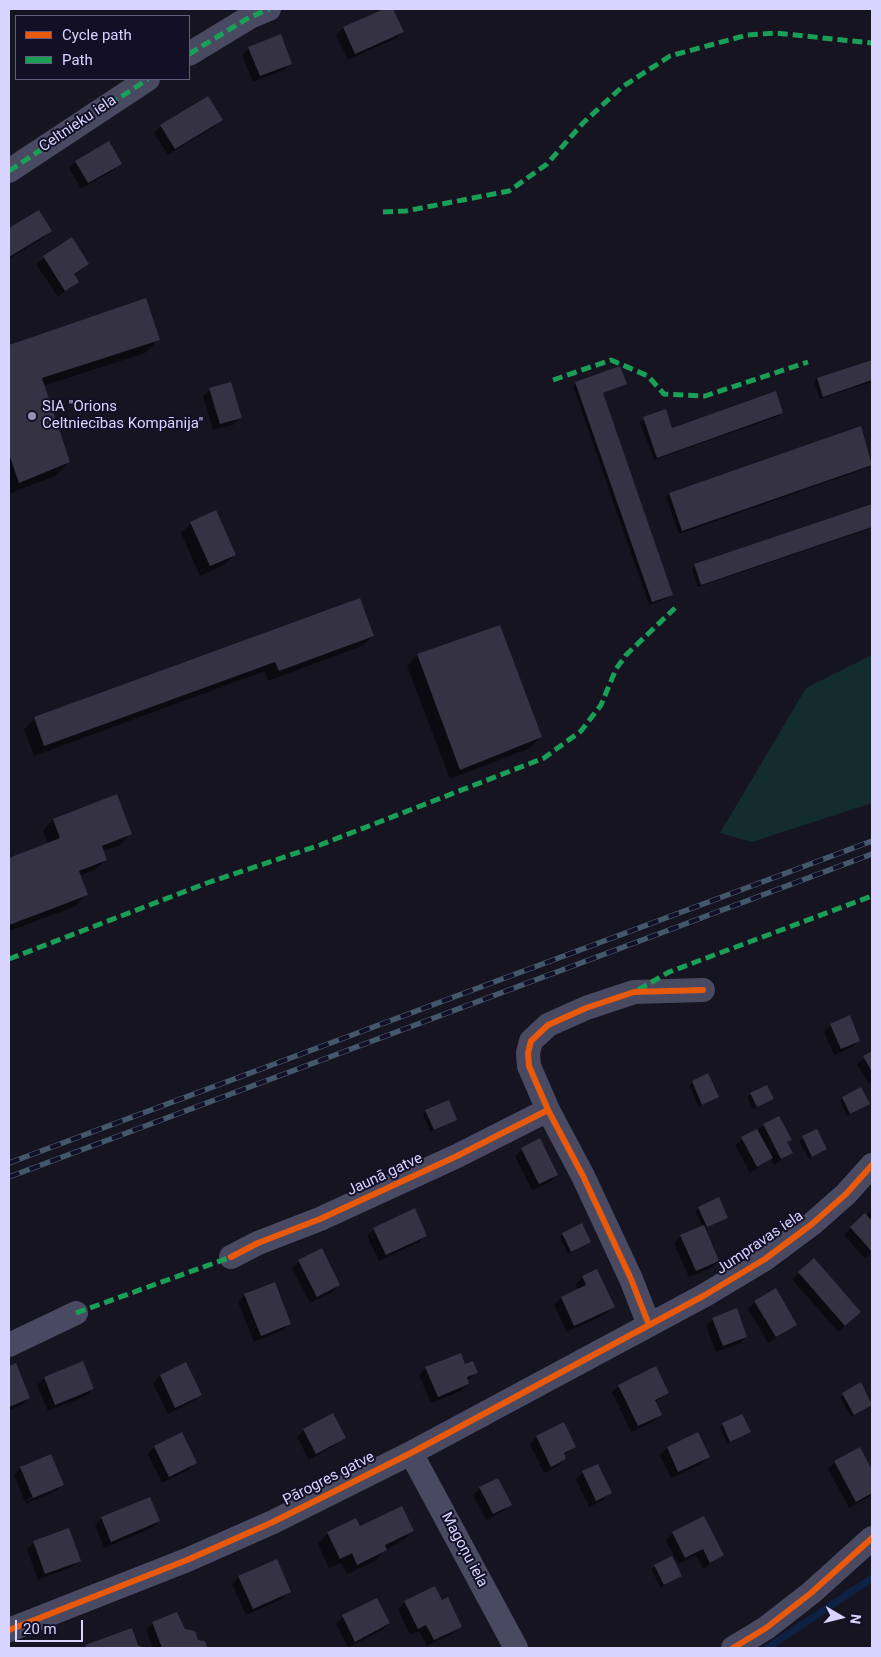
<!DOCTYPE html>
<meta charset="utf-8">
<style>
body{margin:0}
#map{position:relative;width:881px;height:1657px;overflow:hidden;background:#161421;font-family:Roboto,sans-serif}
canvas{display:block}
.frame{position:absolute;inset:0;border:10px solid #d9d4ff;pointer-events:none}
.legend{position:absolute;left:15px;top:15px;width:175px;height:65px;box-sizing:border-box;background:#130f26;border:1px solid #625e7d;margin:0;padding:6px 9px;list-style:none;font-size:15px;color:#d9d4ff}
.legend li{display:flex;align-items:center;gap:10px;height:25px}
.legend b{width:25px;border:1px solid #625e7d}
.north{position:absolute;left:816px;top:1592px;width:50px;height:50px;-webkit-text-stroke:4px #130f26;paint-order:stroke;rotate:98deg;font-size:14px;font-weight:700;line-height:20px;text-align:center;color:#d9d4ff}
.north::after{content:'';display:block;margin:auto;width:18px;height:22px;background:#d9d4ff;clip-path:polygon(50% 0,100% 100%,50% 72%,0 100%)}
.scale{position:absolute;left:15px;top:1620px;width:68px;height:22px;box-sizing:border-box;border:2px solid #d9d4ff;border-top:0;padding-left:6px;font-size:15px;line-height:18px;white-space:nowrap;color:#d9d4ff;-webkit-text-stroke:4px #130f26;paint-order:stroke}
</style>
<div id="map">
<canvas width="881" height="1657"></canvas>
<div class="frame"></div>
<ul class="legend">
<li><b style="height:6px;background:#e8590c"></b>Cycle path</li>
<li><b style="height:6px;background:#1a9f57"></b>Path</li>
</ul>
<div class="north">N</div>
<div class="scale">20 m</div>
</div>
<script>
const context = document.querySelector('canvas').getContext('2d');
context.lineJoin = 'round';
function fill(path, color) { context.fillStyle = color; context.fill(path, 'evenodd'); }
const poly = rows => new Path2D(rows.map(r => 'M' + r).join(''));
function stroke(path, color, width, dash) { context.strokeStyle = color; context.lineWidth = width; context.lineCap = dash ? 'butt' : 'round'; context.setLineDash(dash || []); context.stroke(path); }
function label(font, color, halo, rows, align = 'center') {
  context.font = font + ' Roboto,sans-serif'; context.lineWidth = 4; context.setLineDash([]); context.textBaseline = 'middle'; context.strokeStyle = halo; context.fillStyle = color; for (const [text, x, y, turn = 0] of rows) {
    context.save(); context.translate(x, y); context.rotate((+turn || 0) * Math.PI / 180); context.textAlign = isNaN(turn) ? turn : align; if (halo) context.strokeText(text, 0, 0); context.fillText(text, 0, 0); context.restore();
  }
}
const green = poly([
 [872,655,872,803,752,842,720,833,806,688]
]);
const shadow = poly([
 [387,9,392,9,402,32,395,39,348,60,336,35,343,28],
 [249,48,291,63,284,70,253,82,242,55],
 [221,120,214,127,168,155,154,133,161,126],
 [76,162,120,164,114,170,81,189,69,168],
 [38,212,50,231,43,238,9,259,9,230],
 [71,239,88,264,73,276,77,282,58,297,36,264],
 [145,299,159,339,145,353,43,386,69,462,55,476,9,494,9,347],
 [872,361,872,382,820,399,814,382,817,379],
 [576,383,625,384,602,394,671,595,668,598,649,605,573,386],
 [210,390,240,418,233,425,213,430,203,396],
 [665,411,672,430,782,413,779,416,654,460,640,422],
 [860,427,872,463,870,467,679,534,666,497,669,494],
 [872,505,872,528,698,587,692,569,695,565],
 [191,523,234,555,224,565,200,576,181,533],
 [499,627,540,737,530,748,450,779,407,666,417,655],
 [373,636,362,646,268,681,265,671,34,756,24,729,35,719],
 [53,820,130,834,120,845,102,851,106,860,95,870,79,876,86,895,76,906,9,931,9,859,48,844,43,830],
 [831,1025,859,1040,852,1047,834,1055,824,1032],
 [872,1053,872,1082,869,1084,857,1064],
 [708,1075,717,1097,699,1107,689,1085],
 [751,1094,772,1099,753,1109,747,1097],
 [843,1098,868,1104,847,1116,840,1101],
 [426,1111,456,1120,430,1132,423,1114],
 [764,1125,790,1140,786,1143,791,1153,774,1165,771,1159,750,1173,735,1145],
 [816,1130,825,1149,809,1159,799,1141],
 [522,1149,557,1175,550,1182,532,1190,515,1156],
 [718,1199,726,1217,704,1229,718,1261,711,1268,689,1277,674,1243,681,1236,703,1227,695,1211],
 [872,1209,872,1252,865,1258,844,1235],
 [374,1229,426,1236,419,1242,379,1261,367,1236],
 [563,1234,590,1242,568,1254,560,1237],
 [299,1261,339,1285,332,1292,310,1303,292,1268],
 [799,1273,853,1319,838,1332,792,1279],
 [583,1277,613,1307,606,1314,567,1332,554,1305,561,1298,578,1290,576,1284],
 [245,1295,290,1323,283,1330,254,1342,238,1302],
 [755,1302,796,1324,768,1343,748,1309],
 [713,1319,746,1337,739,1344,716,1352,706,1326],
 [185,1364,200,1395,193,1401,168,1414,153,1383,160,1376],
 [15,1365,29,1398,22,1405,9,1410,9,1367],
 [464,1365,476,1373,467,1381,468,1384,461,1391,431,1403,419,1375,426,1368],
 [44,1378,93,1389,86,1396,48,1411,37,1385],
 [861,1384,872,1404,851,1417,840,1397],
 [619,1386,668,1393,655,1402,660,1414,654,1421,631,1432,612,1392],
 [723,1424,749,1432,727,1444,720,1427],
 [304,1430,344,1438,337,1444,309,1460,297,1437],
 [181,1434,195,1463,188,1470,162,1483,148,1454,154,1447],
 [697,1434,708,1457,701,1464,671,1478,660,1455,667,1448],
 [536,1437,574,1447,563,1456,565,1459,558,1466,544,1473,530,1444],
 [859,1449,872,1472,872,1495,849,1508,828,1469,835,1462],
 [597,1466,610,1493,603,1500,589,1507,576,1479,583,1472],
 [20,1468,63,1484,56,1491,26,1504,14,1475],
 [56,1487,56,1489,27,1501,26,1499],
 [480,1488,510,1504,503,1511,486,1520,473,1495],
 [102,1518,159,1521,152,1528,104,1548,95,1525],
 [360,1528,413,1531,402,1541,385,1550,375,1561,347,1574,341,1563,329,1568,318,1544,328,1533],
 [673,1533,723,1555,703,1569,696,1555,678,1564,666,1540],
 [34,1542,79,1560,72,1567,38,1580,27,1549],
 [671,1558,680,1576,661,1588,651,1569],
 [239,1577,289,1592,282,1599,246,1615,232,1584],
 [405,1602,441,1602,460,1626,453,1633,427,1646,419,1631,410,1635,398,1609],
 [343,1617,389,1623,382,1630,348,1648,336,1623],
 [153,1623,184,1630,197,1641,204,1642,207,1648,153,1648,146,1630],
 [86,1646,137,1646,142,1648,84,1648]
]);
const stream = poly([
 [767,1648,872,1578]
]);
const building = poly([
 [384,9,393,9,404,32,355,54,343,27],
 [281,34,292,64,260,76,248,47],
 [208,96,223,120,175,149,160,125],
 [109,141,122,164,88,183,75,161],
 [39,210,52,231,9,257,9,228],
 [72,237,89,264,74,274,79,282,65,291,43,256],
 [146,298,160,340,42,378,70,462,19,483,9,454,9,345],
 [872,360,872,380,823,397,817,378],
 [620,366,627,384,603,393,673,595,652,602,575,382],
 [231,382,242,418,220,424,209,388],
 [776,391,783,413,657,458,643,417,666,409,672,428],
 [861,426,872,465,682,531,669,493],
 [872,504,872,527,701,585,694,564],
 [216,510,236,555,210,566,190,522],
 [360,598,374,636,279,671,275,662,44,746,34,717],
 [500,625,542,737,460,770,417,654],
 [117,794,132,834,102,846,107,860,79,871,88,895,9,925,9,858,60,838,53,819],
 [850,1015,860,1041,841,1049,830,1024],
 [872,1051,872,1072,863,1056],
 [708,1073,719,1097,702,1105,692,1081],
 [767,1085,774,1099,757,1107,750,1093],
 [861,1087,870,1104,850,1114,842,1097],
 [449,1100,457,1120,434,1130,425,1110],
 [779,1116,792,1140,787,1142,793,1153,781,1159,763,1124],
 [757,1129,773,1158,757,1167,741,1137],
 [817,1129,827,1149,812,1157,802,1136],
 [540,1138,558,1175,539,1184,521,1148],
 [719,1197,728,1218,707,1227,698,1207],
 [415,1208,427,1236,386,1255,373,1228],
 [865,1213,872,1221,872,1252,850,1227],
 [582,1223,591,1242,571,1252,562,1233],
 [704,1225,719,1261,696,1271,680,1235],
 [322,1248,340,1285,317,1297,298,1260],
 [814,1258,861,1312,845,1326,798,1272],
 [597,1269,615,1307,574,1326,561,1297,586,1285,582,1276],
 [275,1282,291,1324,261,1336,244,1294],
 [776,1288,797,1325,776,1337,754,1301],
 [737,1308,747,1337,723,1346,712,1318],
 [461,1353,465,1364,473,1361,478,1373,467,1377,469,1384,438,1397,425,1367],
 [83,1361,94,1389,55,1405,44,1377],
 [186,1362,202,1395,175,1408,160,1375],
 [16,1363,30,1398,9,1407,9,1366],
 [656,1366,669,1393,655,1400,662,1415,638,1426,618,1385],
 [861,1382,872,1405,854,1415,842,1393],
 [333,1413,346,1438,316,1454,303,1429],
 [742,1414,751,1432,730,1442,722,1423],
 [564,1422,576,1447,564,1453,566,1459,551,1467,536,1436],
 [182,1432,197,1463,169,1477,154,1446],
 [698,1432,710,1457,678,1472,667,1447],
 [860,1447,872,1470,872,1493,856,1502,834,1461],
 [51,1454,64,1485,33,1498,20,1467],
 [598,1464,612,1493,596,1501,582,1471],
 [498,1478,512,1505,493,1514,479,1487],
 [150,1497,160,1521,111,1542,101,1517],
 [402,1506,414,1531,385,1545,387,1550,357,1565,352,1553,340,1559,327,1532,356,1518,360,1526],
 [704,1516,724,1555,710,1563,703,1549,685,1558,672,1532],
 [69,1528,81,1561,45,1574,33,1541],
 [672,1556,682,1576,664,1585,654,1565],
 [277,1559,291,1592,253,1609,238,1576],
 [435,1586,442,1600,448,1597,462,1627,434,1640,426,1625,418,1629,404,1601],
 [377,1598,390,1623,355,1642,342,1615],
 [177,1612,185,1629,195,1631,198,1640,205,1641,208,1648,162,1648,152,1622],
 [132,1628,138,1645,144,1648,87,1648,85,1645]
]);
const street = poly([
 [189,54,250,17,269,9],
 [9,171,148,79],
 [231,1257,258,1243,320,1219,457,1156,548,1110],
 [649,1325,631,1279,583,1176,548,1110,529,1066,528,1053,531,1041,548,1025,586,1008,634,992,703,990],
 [9,1345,76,1313],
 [411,1453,516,1648],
 [9,1630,187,1560,273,1522,411,1453,705,1295,765,1259,812,1224,846,1194,872,1165],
 [733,1648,766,1628,811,1593,872,1538]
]);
const rail = poly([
 [9,1163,872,841],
 [9,1177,872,854]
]);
const quiet = poly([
 [189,54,250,17,269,9],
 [9,171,148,79],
 [383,212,406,211,509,191,547,164,583,123,622,87,670,56,747,35,775,33,872,43],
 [553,380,611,360,648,376,664,394,705,396,808,362],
 [9,959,207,883,320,845,544,758,581,731,601,705,616,669,626,655,675,608],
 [638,990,669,972,872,896],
 [76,1313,231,1257]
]);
const cycleway = poly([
 [231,1257,258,1243,320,1219,457,1156,548,1110],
 [649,1325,631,1279,583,1176,548,1110,529,1066,528,1053,531,1041,548,1025,586,1008,634,992,703,990],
 [9,1630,187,1560,273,1522,411,1453,705,1295,765,1259,812,1224,846,1194,872,1165],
 [733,1648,766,1628,811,1593,872,1538]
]);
const markers = [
 [32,416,5,"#9591b1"]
];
const streetNames = [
 ["Celtnieku iela",78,124,-34],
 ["Jaunā gatve",385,1175,-25],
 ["Jumpravas iela",760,1243,-34],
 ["Pārogres gatve",329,1479,-27],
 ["Magoņu iela",464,1550,62]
];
const poiNames = [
 ["SIA \"Orions",42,407],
 ["Celtniecības Kompānija\"",42,424]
];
fill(green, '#132c2d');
fill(shadow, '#0007');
stroke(stream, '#0d2144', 7);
fill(building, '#343243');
stroke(street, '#4a4962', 24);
stroke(rail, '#43596b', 5.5);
stroke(rail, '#130f26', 4, [11]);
stroke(quiet, '#1a9f57', 5, [10, 5]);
stroke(cycleway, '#e8590c', 6);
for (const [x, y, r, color] of markers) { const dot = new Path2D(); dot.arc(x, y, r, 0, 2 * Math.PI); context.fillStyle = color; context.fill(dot); stroke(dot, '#130f26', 2); }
label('15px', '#d9d4ff', '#130f26', streetNames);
label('15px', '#d9d4ff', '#130f26', poiNames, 'left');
</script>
